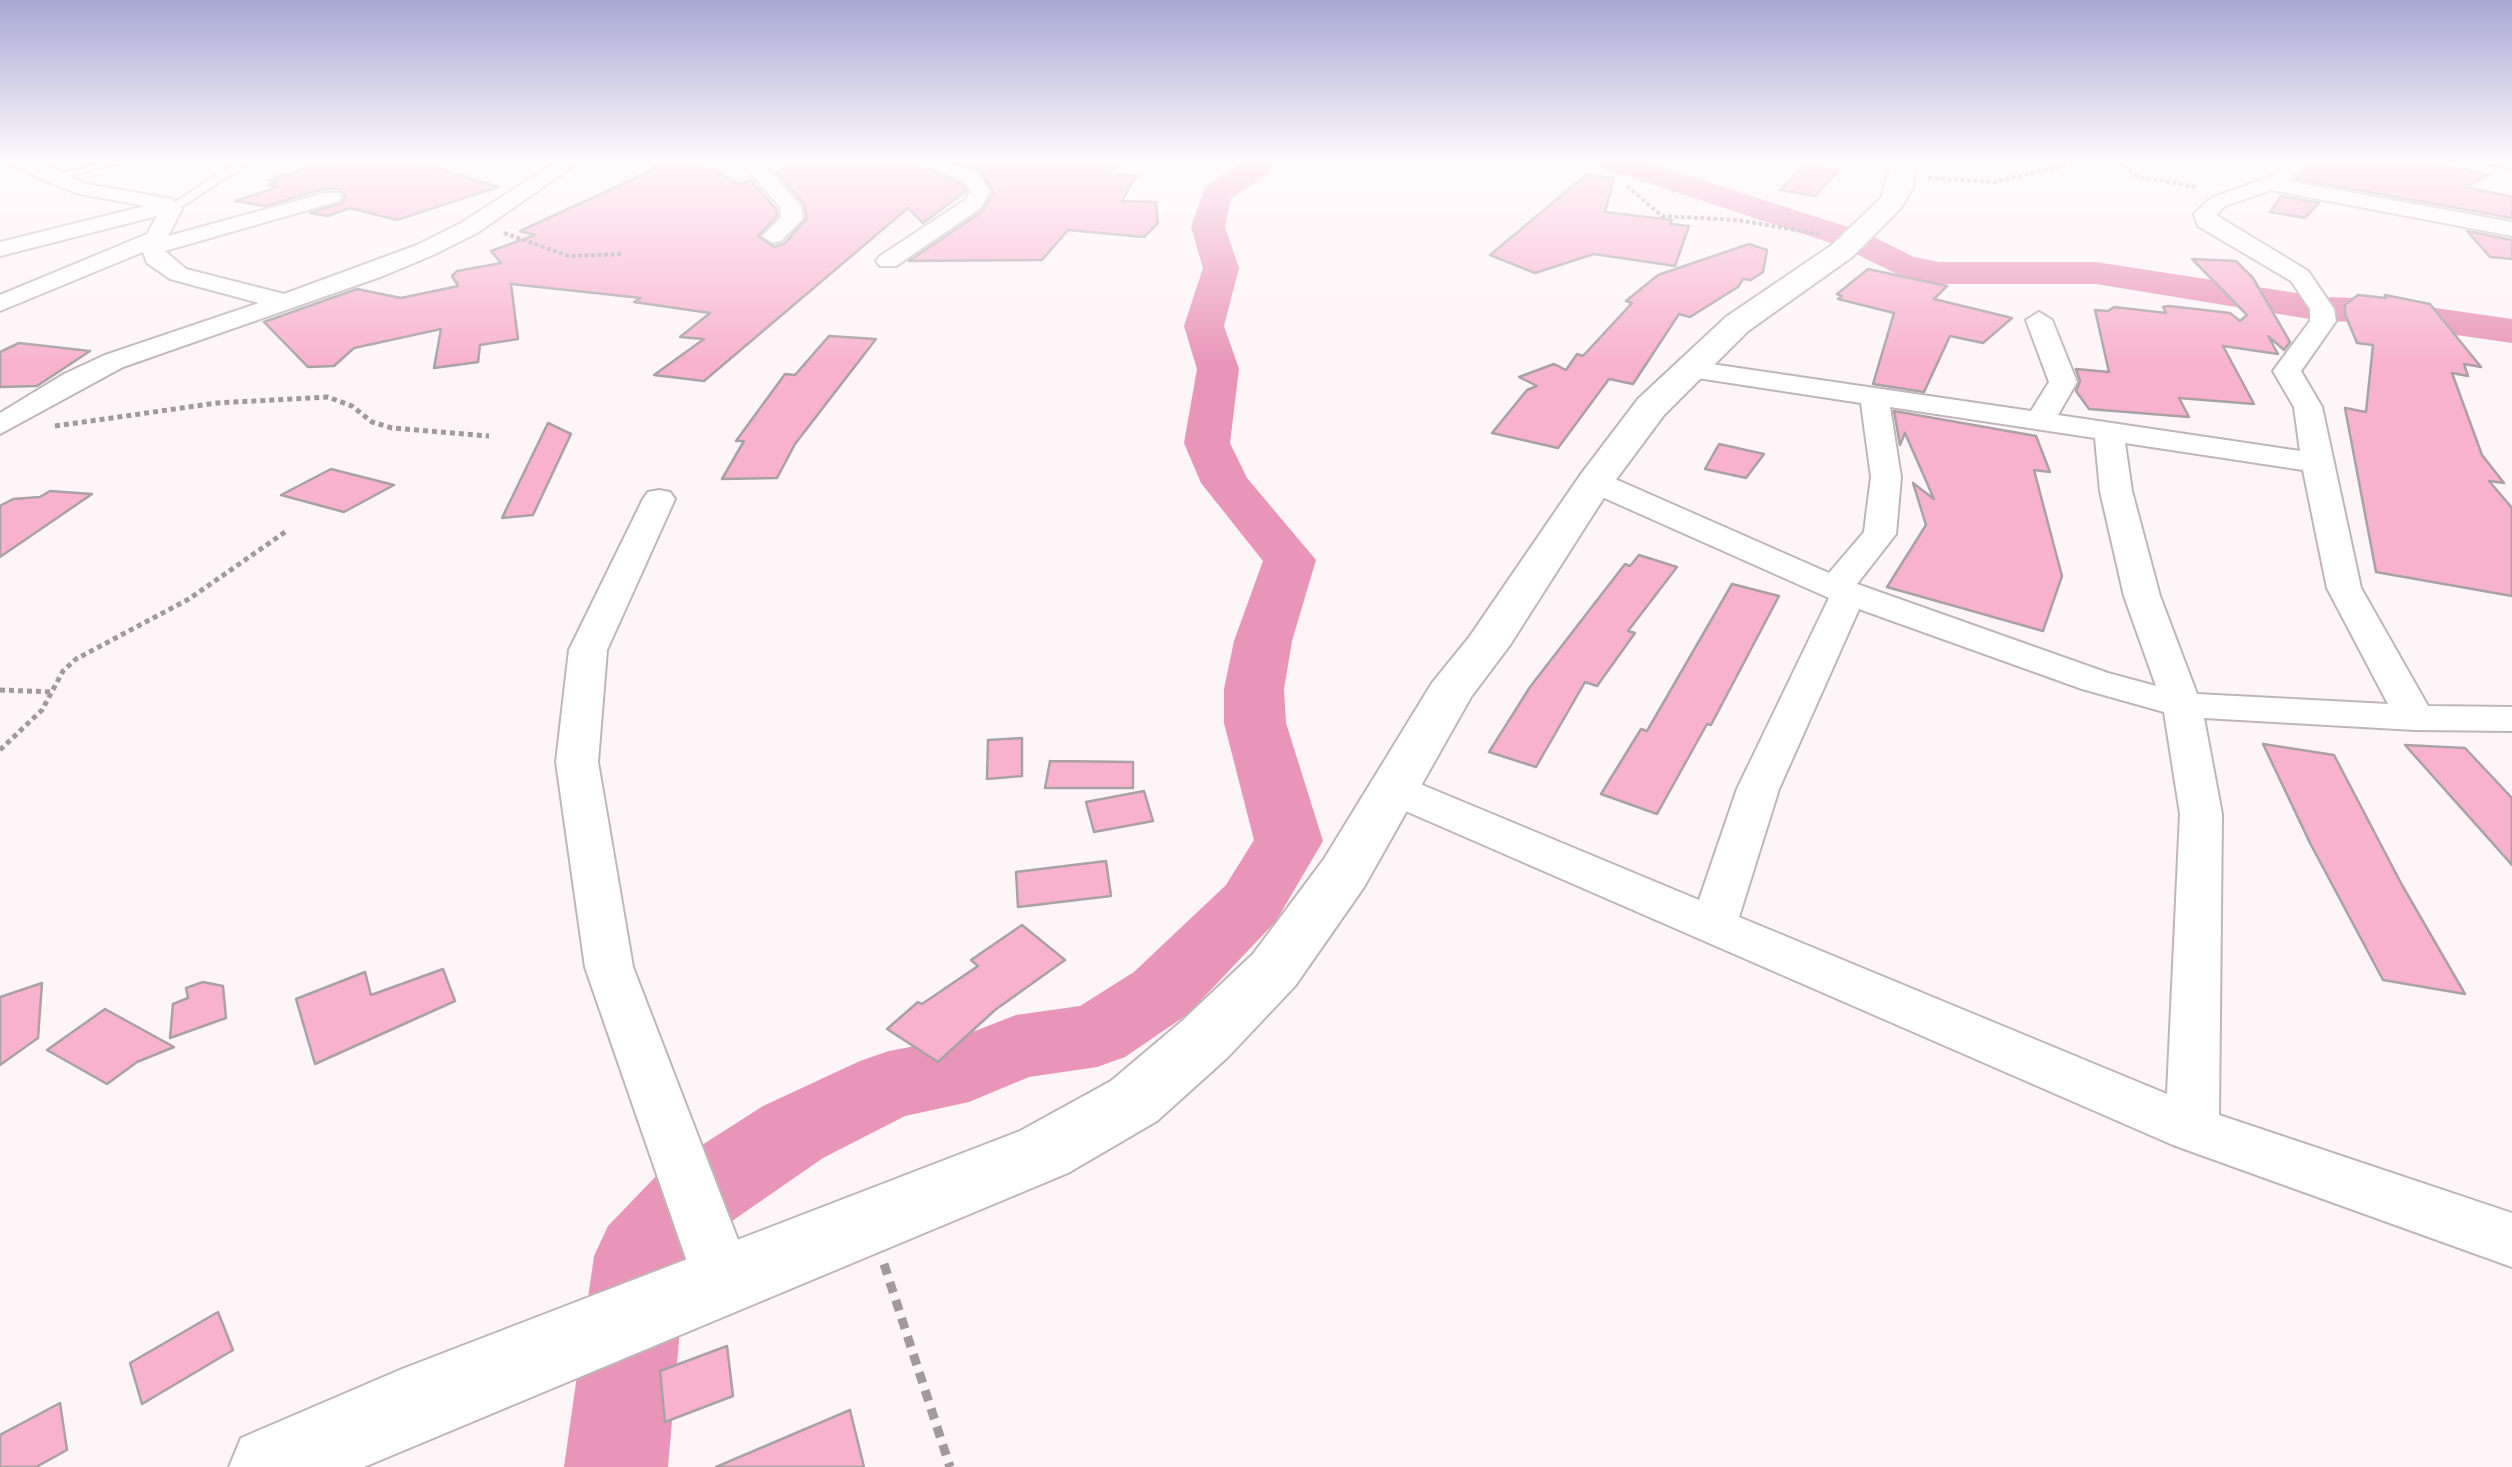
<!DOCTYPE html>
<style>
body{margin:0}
canvas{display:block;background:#fef5f8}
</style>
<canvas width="2512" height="1467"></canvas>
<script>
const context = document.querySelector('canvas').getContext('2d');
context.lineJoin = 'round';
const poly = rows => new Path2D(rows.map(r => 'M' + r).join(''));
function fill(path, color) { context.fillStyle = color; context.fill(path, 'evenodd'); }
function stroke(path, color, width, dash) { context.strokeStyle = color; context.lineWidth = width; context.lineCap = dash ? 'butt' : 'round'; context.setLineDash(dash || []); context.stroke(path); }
const river = poly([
 [1246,160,1276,160,1269,173,1231,198,1225,227,1239,268,1224,326,1239,369,1230,443,1247,478,1316,560,1292,641,1284,689,1286,723,1323,841,1276,921,1188,1014,1125,1057,1097,1067,1029,1077,969,1102,905,1116,823,1158,722,1228,685,1272,668,1467,564,1467,594,1256,608,1226,660,1172,763,1106,860,1061,889,1051,957,1038,1016,1015,1080,1006,1134,972,1226,885,1254,840,1224,723,1224,689,1234,641,1263,561,1201,483,1184,443,1197,369,1184,326,1203,268,1191,227,1205,187,1246,160],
 [1592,160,1638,160,1864,232,1914,257,1939,262,2096,262,2322,297,2366,298,2512,319,2512,343,2366,322,2322,321,2096,284,1939,284,1903,277,1840,246,1596,166,1592,160]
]);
const building = poly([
 [334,160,409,160,498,187,397,220,350,208,328,216,310,213,342,203,346,197,339,189,324,189,265,206,235,201,278,187,269,185,278,182,269,180,334,160],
 [651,160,696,160,739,184,751,180,776,209,777,216,758,236,774,247,784,244,807,218,804,204,776,172,806,162,824,167,843,161,860,166,882,160,907,160,961,184,966,191,923,223,908,208,704,381,654,375,704,339,680,337,710,313,634,302,641,298,511,284,518,339,480,345,478,362,434,368,441,329,354,348,334,366,308,367,264,322,357,289,401,298,458,286,452,276,457,271,501,263,491,251,535,235,520,231,655,169,651,160],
 [952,160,1125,160,1107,175,1136,176,1122,201,1156,202,1158,223,1144,237,1068,230,1042,260,909,261,983,211,993,193,980,169,952,160],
 [2317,160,2420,160,2488,175,2466,187,2512,197,2512,218,2297,179,2317,160],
 [1804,165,1838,171,1815,196,1780,190,1804,165],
 [1586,175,1614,178,1605,212,1672,220,1670,224,1689,226,1675,266,1594,254,1535,273,1490,255,1586,175],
 [2281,196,2319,203,2305,218,2270,212,2281,196],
 [2467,231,2512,240,2512,259,2490,257,2467,231],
 [1749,244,1767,250,1763,272,1751,280,1743,279,1738,287,1690,317,1679,314,1633,384,1609,379,1558,448,1492,433,1527,390,1537,386,1519,377,1554,364,1566,370,1577,354,1583,356,1632,303,1626,301,1658,275,1749,244],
 [2192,259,2236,261,2253,278,2290,342,2284,350,2268,336,2278,354,2223,346,2254,404,2179,398,2189,417,2089,409,2076,391,2080,381,2076,369,2109,372,2095,310,2108,311,2114,307,2166,313,2163,307,2169,306,2230,313,2240,321,2247,315,2192,259],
 [1868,269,1947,286,1934,299,2012,318,1983,343,1950,336,1924,392,1873,384,1894,313,1838,299,1842,296,1837,294,1868,269],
 [2358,295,2386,298,2385,295,2430,304,2481,367,2464,364,2468,376,2452,373,2482,455,2504,483,2489,481,2512,508,2512,596,2376,572,2345,408,2366,412,2373,345,2357,343,2345,314,2345,305,2358,295],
 [829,336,876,339,795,444,777,478,722,479,744,441,736,441,785,374,795,375,829,336],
 [19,343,90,351,37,386,0,387,0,352,19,343],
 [1894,411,2036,436,2050,472,2034,470,2062,576,2043,631,1887,587,1926,525,1913,483,1934,499,1905,433,1900,445,1894,411],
 [548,423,571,434,533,515,502,518,548,423],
 [1719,444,1764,454,1746,478,1705,469,1719,444],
 [331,469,394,485,344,512,281,495,331,469],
 [50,491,92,494,0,557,0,506,13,499,40,497,50,491],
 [1639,555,1677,567,1628,631,1635,633,1597,686,1585,682,1536,767,1489,752,1530,687,1625,564,1630,566,1639,555],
 [1732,584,1779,596,1711,725,1707,724,1657,814,1601,794,1641,729,1647,731,1732,584],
 [1022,738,1022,776,987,779,988,740,1022,738],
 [2263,744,2334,755,2402,885,2465,994,2383,980,2310,843,2263,744],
 [2405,745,2465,748,2512,798,2512,865,2405,745],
 [1050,761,1133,762,1133,788,1045,788,1050,761],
 [1144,791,1153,821,1094,832,1086,802,1144,791],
 [1106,861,1111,896,1018,907,1016,872,1106,861],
 [1022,925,1065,960,995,1010,938,1062,887,1029,918,1002,922,1004,978,966,971,960,1022,925],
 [443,969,455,1001,315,1064,296,999,365,972,371,995,443,969],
 [203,982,223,986,226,1018,170,1038,173,1004,188,998,186,988,203,982],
 [42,983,38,1038,0,1065,0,997,42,983],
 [105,1009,174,1047,137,1062,107,1084,47,1050,105,1009],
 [218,1312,233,1350,142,1404,130,1363,218,1312],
 [727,1346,733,1396,665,1422,660,1371,727,1346],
 [60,1403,67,1450,36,1467,0,1467,0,1435,60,1403],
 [850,1410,864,1467,716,1467,850,1410]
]);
const pathFar2 = poly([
 [2113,160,2139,177,2197,187],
 [1928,178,1995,182,2088,160,2114,161],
 [1627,186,1662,216,1737,220,1820,234],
 [504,233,569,256,621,254]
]);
const pathFar1 = poly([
 [55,426,217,403,328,397,352,406,372,422,392,428,489,436],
 [0,690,53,692],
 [0,750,42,710,63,671,76,659,189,599,288,530]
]);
const path = poly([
 [884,1264,950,1467]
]);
const service = poly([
 [115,160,133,160,55,179,50,176,115,160],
 [231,160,242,160,247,164,175,211,167,211,167,207,235,164,231,160]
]);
const minor = poly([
 [0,160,35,160,87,184,172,199,182,209,168,236,325,193,339,193,342,197,339,201,165,251,186,269,284,294,417,245,461,223,559,160,582,160,477,233,433,255,383,276,123,367,0,434,0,413,64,374,105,355,259,303,170,279,147,263,143,252,0,311,0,295,147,234,157,216,0,256,0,242,145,206,75,193,0,160],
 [746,160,766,160,768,169,801,206,803,219,781,241,773,243,762,236,781,217,780,207,751,174,746,160],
 [911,160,940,160,979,173,990,191,981,208,896,266,880,266,876,261,880,256,965,200,970,191,964,181,911,160],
 [2289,160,2310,160,2288,181,2512,222,2512,236,2271,190,2225,206,2216,215,2308,271,2334,309,2336,321,2301,371,2322,407,2361,588,2428,706,2512,707,2512,731,2415,730,2204,718,2222,814,2219,1115,2512,1213,2512,1267,2173,1145,1378,799,1372,789,1378,779,1393,775,1408,779,1699,900,1737,789,1829,598,1584,489,1580,482,1584,475,1606,475,1829,573,1864,532,1871,477,1861,403,1691,377,1681,375,1678,369,1681,363,1691,361,2031,411,2049,382,2026,320,2039,312,2052,320,2077,382,2058,415,2300,451,2294,407,2273,371,2310,321,2310,309,2291,281,2198,226,2194,214,2211,198,2270,177,2289,160],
 [1890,407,2095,438,2100,491,2124,596,2156,686,2108,673,1857,584,1896,534,1901,477,1890,407],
 [2125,443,2303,470,2327,588,2388,704,2197,694,2160,596,2132,491,2125,443],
 [1859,609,2082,689,2164,712,2180,814,2167,1094,1739,917,1779,789,1859,609],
 [2488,160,2512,160,2512,169,2491,164,2488,160],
 [659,490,670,492,675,499,607,650,598,762,633,967,753,1279,744,1299,723,1307,702,1299,693,1279,585,967,556,762,569,650,643,499,648,492,659,490]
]);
const tertiary = poly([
 [1892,160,1916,160,1913,187,1901,208,1852,257,1748,331,1664,415,1612,485,1510,645,1471,697,1364,887,1295,986,1228,1057,1157,1121,1068,1173,364,1467,229,1467,241,1438,402,1369,1020,1131,1111,1081,1182,1021,1253,954,1324,859,1432,683,1470,636,1581,474,1638,399,1726,317,1832,245,1881,198,1892,160]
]);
fill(river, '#e995b7');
fill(building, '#f8b2cd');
stroke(building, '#a9a1a4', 2.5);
stroke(service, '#bfb6b9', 4);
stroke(minor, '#bfb6b9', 4);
stroke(tertiary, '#bfb6b9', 4);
stroke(pathFar2, '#a19a9d', 4, [4, 2.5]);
stroke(pathFar1, '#a19a9d', 5, [5, 4]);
stroke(path, '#a19a9d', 9, [11, 8]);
fill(service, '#fff');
fill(minor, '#fff');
fill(tertiary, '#fff');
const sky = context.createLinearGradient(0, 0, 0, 365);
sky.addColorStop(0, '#a8a8d4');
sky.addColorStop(0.44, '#fffafc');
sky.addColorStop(1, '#fffafc00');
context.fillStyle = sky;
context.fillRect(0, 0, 2512, 365);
</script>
